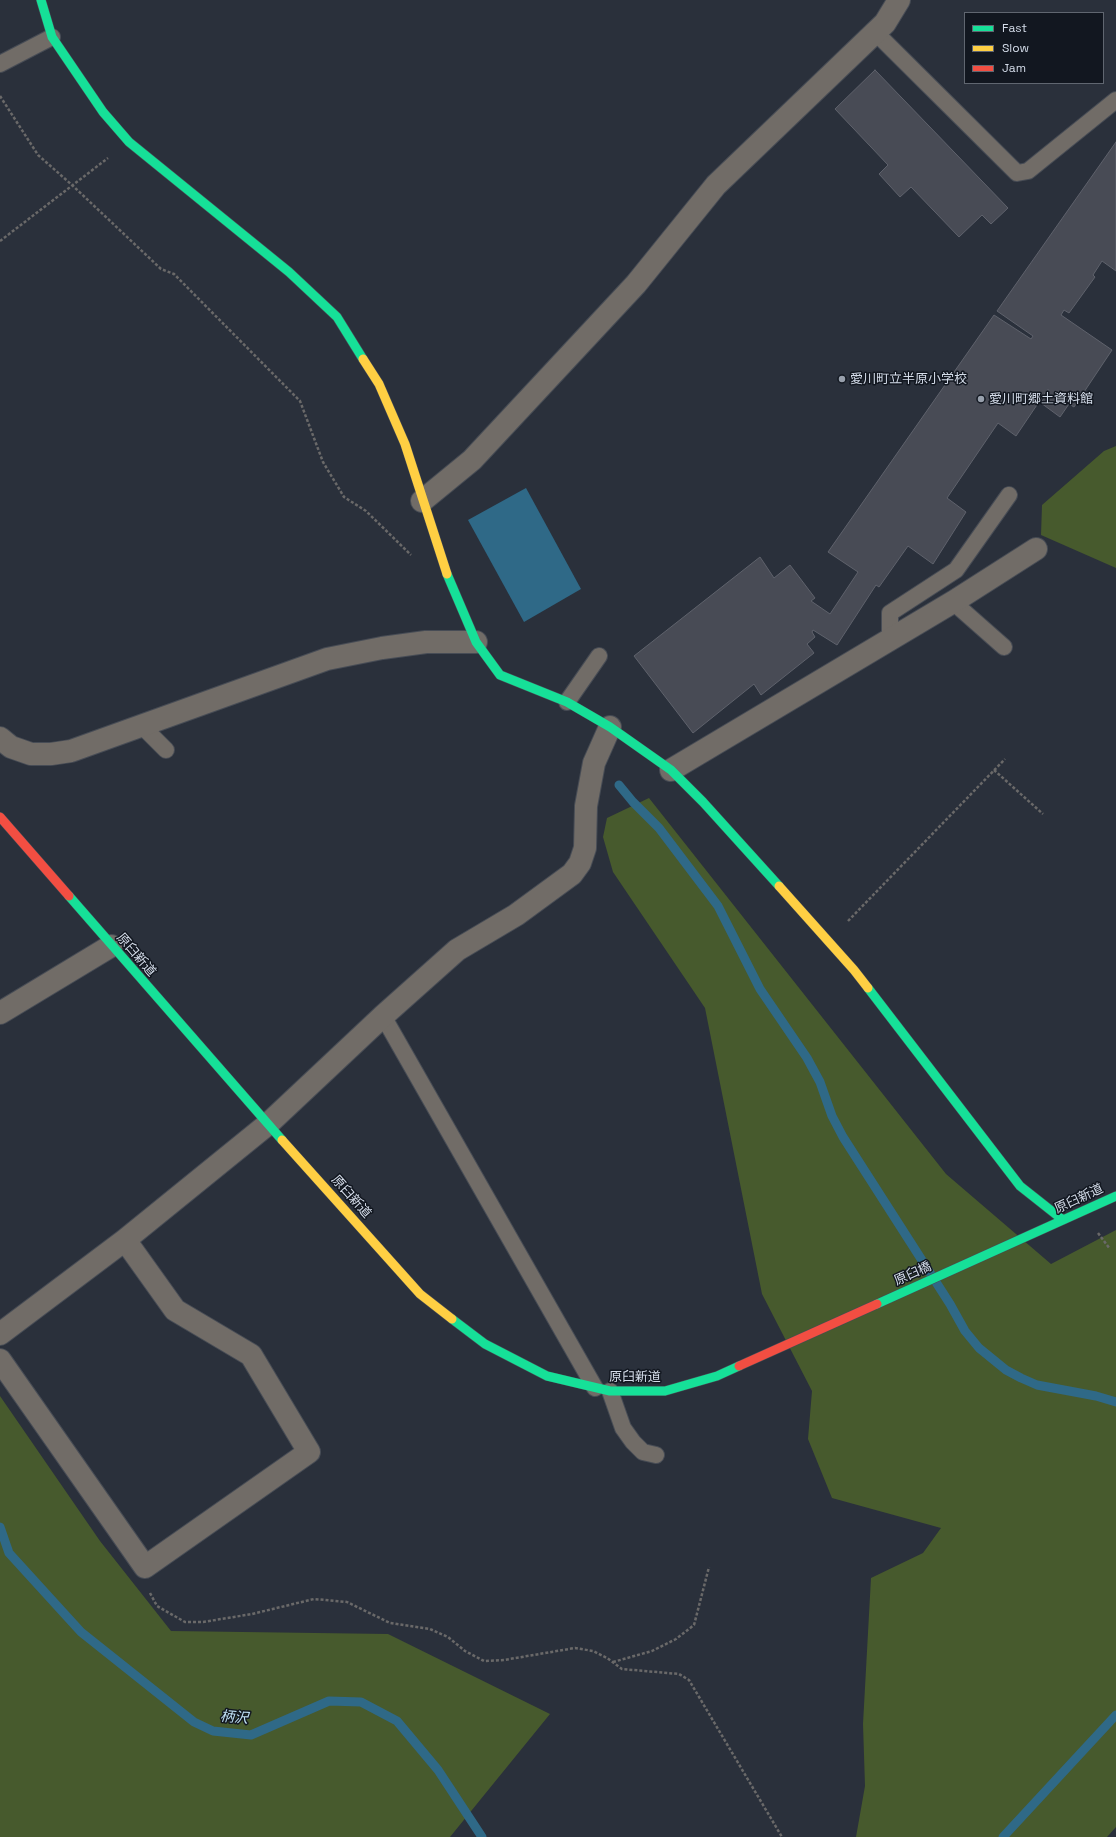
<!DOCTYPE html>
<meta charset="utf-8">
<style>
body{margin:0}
#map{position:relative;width:1116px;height:1837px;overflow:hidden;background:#2a303b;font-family:"Space Grotesk",sans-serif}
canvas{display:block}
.legend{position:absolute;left:964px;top:12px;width:140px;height:72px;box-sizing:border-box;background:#121720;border:1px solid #606670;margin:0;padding:5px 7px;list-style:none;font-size:12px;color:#d4dce9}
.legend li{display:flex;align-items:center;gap:8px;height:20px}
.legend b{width:20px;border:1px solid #606670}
</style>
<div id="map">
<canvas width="1116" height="1837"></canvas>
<ul class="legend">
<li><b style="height:5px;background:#16e098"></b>Fast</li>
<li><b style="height:5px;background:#ffcf43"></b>Slow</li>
<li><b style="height:5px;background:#f24e42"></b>Jam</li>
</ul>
</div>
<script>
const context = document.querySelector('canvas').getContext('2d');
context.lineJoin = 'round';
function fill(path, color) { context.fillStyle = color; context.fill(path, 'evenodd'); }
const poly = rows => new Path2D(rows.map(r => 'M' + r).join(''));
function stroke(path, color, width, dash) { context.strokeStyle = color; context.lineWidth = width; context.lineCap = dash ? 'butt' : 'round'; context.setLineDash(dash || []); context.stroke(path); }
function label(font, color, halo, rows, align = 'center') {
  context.font = font + ' "Space Grotesk","Noto Sans JP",sans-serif'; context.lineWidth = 3; context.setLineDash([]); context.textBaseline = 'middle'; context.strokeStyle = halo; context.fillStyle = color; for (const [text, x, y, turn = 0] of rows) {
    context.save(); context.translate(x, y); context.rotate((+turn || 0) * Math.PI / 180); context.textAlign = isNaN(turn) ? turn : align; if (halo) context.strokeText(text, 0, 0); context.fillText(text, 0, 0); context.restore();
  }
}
const forest = poly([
 [1116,446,1116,568,1041,535,1042,505,1104,451],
 [649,798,946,1174,1051,1264,1116,1230,1116,1827,1107,1837,856,1837,865,1786,863,1724,871,1578,923,1553,941,1528,832,1498,808,1439,812,1391,762,1294,705,1008,613,872,603,837,607,818],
 [0,1396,100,1541,171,1631,388,1634,550,1714,450,1837,0,1837]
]);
const water = poly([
 [526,488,581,589,524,622,468,520]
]);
const stream = poly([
 [619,785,633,802,659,828,718,906,760,989,807,1058,820,1082,832,1116,843,1137,950,1304,965,1331,979,1348,1006,1370,1021,1378,1037,1385,1096,1396,1116,1402],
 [0,1527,9,1553,81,1632,194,1722,213,1731,251,1735,329,1701,361,1702,397,1721,438,1770,482,1837],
 [1003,1837,1116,1715]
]);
const building = poly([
 [875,70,1008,208,991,224,982,215,959,237,911,187,900,197,879,174,888,165,835,109,875,70],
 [1116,142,1116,271,1102,261,1093,275,1095,277,1069,313,1064,310,1061,315,1112,350,1074,407,1069,404,1060,417,1041,403,1049,390,1047,390,1016,436,998,423,947,498,966,512,933,564,908,546,879,587,876,585,837,645,813,630,812,632,815,637,807,644,814,653,761,695,754,684,693,733,634,656,760,557,774,578,790,565,815,598,811,601,830,614,858,572,828,552,994,315,1031,339,1033,336,997,311,1116,142]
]);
const path = poly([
 [0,96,38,155,72,185,161,269,174,274,300,401,323,462,344,497,366,511,411,555],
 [0,241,108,158],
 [994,770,1043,814],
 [848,921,1005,759],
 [1098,1233,1110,1249],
 [150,1593,157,1606,185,1622,203,1622,252,1614,314,1599,347,1602,390,1623,430,1629,448,1637,465,1651,484,1661,504,1660,575,1648,593,1651,607,1658,622,1669,679,1674,689,1680,782,1837],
 [613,1662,652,1651,676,1639,694,1625,709,1567]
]);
const lane = poly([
 [875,32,1017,173,1028,171,1116,100],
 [0,64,52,37],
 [953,602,1004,647],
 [890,640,890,613,956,570,1009,495],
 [567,702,599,656],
 [142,726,166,750],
 [383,1016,595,1388],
 [610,1391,623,1428,633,1442,643,1452,656,1455]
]);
const street = poly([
 [422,501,472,460,636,284,716,185,885,23,899,0],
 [0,738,11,747,31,754,51,754,71,751,327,659,382,648,426,642,476,642],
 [671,770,953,602,1036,549],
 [0,1013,111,946],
 [0,1334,125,1240,268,1124,383,1016,457,950,516,915,572,874,580,863,585,848,586,806,594,763,610,727],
 [0,1360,145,1567,309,1452,251,1355,175,1310,125,1240]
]);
const fast = poly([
 [41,0,52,37,103,112,129,142,289,272,337,317,363,359],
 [447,574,476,642,500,675,567,702,610,727,671,770,703,802,779,886],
 [69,896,282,1140],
 [868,988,1020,1186,1063,1220],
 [877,1304,1116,1196],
 [452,1319,485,1344,547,1376,610,1391,665,1391,717,1376,739,1366]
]);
const slow = poly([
 [363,359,379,384,405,444,447,574],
 [779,886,854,970,868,988],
 [282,1140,420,1294,452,1319]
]);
const jam = poly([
 [0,817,69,896],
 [739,1366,877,1304]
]);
const markers = [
 [842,379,4,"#98a0ac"],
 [981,399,4,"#98a0ac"]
];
const poiNames = [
 ["愛川町立半原小学校",850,379],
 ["愛川町郷土資料館",989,399]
];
const streetNames = [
 ["原臼新道",136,955,49],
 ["原臼新道",351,1197,48],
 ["原臼新道",1079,1199,-25],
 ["原臼橋",913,1274,-24],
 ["原臼新道",635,1377]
];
const waterNames = [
 ["柄沢",234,1718,5]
];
fill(forest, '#475a2d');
fill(water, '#2f6987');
stroke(stream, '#2f6987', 9);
fill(building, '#484b55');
stroke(building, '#5f626c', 1);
stroke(lane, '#474c55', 18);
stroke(street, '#474c55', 24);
stroke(fast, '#474c55', 10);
stroke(slow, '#474c55', 10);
stroke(jam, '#474c55', 10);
stroke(path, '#6a6969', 2.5, [3, 2]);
stroke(lane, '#716c67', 16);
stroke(street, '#716c67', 22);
stroke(fast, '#16e098', 9);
stroke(slow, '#ffcf43', 9);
stroke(jam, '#f24e42', 9);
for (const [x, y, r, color] of markers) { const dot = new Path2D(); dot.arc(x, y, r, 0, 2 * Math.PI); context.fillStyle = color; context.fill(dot); stroke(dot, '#121720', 1.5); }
label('13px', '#d4dce9', '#121720', poiNames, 'left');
label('13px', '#d4dce9', '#121720', streetNames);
label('italic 14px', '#c0e1f5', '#121720', waterNames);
</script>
